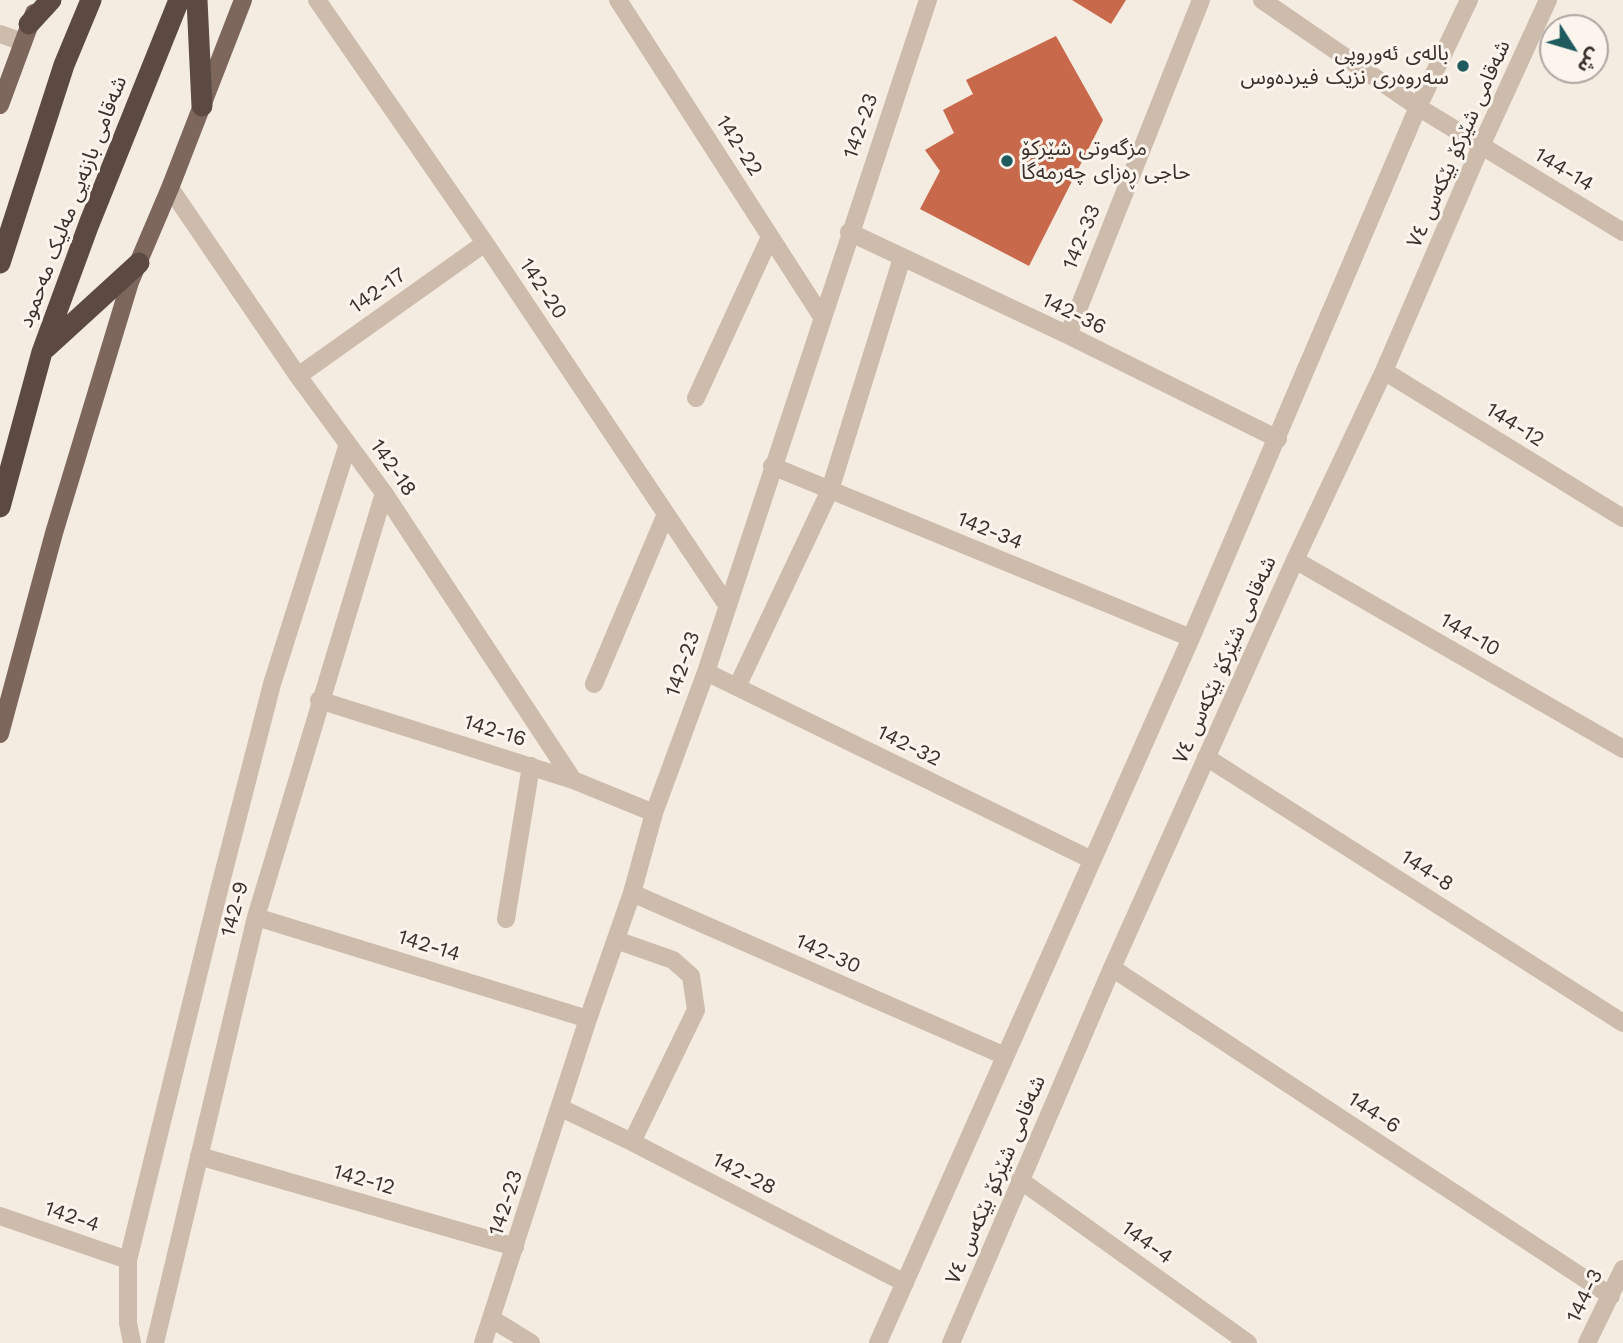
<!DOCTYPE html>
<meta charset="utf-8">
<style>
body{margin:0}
#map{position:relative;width:1623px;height:1343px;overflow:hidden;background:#f4ebe1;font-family:"Work Sans","Noto Sans Arabic",sans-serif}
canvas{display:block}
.north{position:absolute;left:1539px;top:14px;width:70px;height:70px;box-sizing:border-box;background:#fbf5ee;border:2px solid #aea6a0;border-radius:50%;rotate:127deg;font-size:19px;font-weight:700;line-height:28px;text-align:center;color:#3b302b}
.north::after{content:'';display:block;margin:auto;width:24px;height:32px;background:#1f5a5e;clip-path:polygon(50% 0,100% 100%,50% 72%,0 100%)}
</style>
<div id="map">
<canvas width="1623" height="1343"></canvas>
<div class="north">ش</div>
</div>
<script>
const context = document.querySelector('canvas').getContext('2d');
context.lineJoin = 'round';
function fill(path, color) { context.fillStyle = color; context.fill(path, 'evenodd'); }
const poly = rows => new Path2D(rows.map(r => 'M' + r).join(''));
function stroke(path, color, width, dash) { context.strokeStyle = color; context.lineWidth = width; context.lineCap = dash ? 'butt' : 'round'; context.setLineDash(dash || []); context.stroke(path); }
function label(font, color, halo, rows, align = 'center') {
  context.font = font + ' "Work Sans","Noto Sans Arabic",sans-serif'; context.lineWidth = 6; context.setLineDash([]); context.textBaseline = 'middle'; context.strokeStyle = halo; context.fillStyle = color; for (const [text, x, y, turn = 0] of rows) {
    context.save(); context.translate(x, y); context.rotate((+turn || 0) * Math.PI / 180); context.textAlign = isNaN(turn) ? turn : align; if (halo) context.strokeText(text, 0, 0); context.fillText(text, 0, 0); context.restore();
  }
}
const building = poly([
 [1072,0,1126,0,1111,24],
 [1056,36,1103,120,1029,266,920,209,940,171,925,150,954,133,943,110,973,94,966,80]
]);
const minor = poly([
 [317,0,485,243,727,605],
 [618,0,822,317],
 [1262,0,1418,107,1623,232],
 [0,34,23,42],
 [170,188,298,376,384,493,573,780],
 [849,232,1068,335,1278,439],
 [1068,335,1201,0],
 [1384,371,1623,518],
 [298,376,485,243],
 [696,398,770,237],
 [772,466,1191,638],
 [1295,560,1623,749],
 [706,672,1092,860],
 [594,684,666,514],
 [737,687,830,490,902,258],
 [319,700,573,780,654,813],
 [1206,757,1623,1023],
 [632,893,1005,1056],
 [256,917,588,1019],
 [506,919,531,766],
 [616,940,673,960,691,976,696,1010,632,1142],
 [1112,968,1611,1296],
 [561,1108,632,1142,905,1283],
 [199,1156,515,1247],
 [1020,1180,1248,1343],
 [0,1216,128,1260],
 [492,1319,531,1343],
 [132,1343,128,1323,128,1260,219,890,272,684,348,444],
 [155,1343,256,917,384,493],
 [483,1343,588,1019,632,893,654,813,706,672,928,0],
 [878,1343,1191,638,1418,107,1469,0],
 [951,1343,1112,968,1295,560,1384,371,1481,146,1548,0],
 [1587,1343,1623,1269]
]);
const major = poly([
 [0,105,34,13],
 [0,734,54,533,130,282,170,188,243,0]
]);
const highway = poly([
 [197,0,202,106],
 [29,24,51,0],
 [0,263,64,65,91,0],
 [46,348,139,263],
 [0,507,42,352,89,224,179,0]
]);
const markers = [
 [1463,66,7,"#1f5a5e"],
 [1007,161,7,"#1f5a5e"]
];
const poiNames = [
 ["بالەی ئەوروپی",1449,54],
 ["سەروەری نزیک فیردەوس",1449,78],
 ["مزگەوتی شێرکۆ",1021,149,"left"],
 ["حاجی ڕەزای چەرمەگا",1021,173,"left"]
];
const streetNames = [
 ["142-23",861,126,-71],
 ["شەقامی شێرکۆ بێکەس ٧٤",1459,144,-66],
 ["142-22",739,146,57],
 ["144-14",1564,170,31],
 ["شەقامی بازنەیی مەلیک مەحمود",73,202,-69],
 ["142-33",1082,237,-68],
 ["142-20",543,289,56],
 ["142-17",378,291,-35],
 ["142-36",1074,314,26],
 ["144-12",1515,425,32],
 ["142-18",393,468,55],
 ["142-34",990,531,22],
 ["144-10",1470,635,30],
 ["شەقامی شێرکۆ بێکەس ٧٤",1225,660,-66],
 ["142-23",683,664,-71],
 ["142-16",495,731,17],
 ["142-32",909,746,26],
 ["144-8",1427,871,33],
 ["142-9",235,909,-75],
 ["142-14",429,946,17],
 ["142-30",828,954,24],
 ["144-6",1374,1113,33],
 ["142-28",744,1174,27],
 ["142-12",364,1180,16],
 ["شەقامی شێرکۆ بێکەس ٧٤",996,1180,-67],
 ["142-23",506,1203,-72],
 ["142-4",72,1217,19],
 ["144-4",1147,1243,36],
 ["144-3",1585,1296,-64]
];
fill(building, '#c8694b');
stroke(minor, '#cdbbac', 18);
stroke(major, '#7d675c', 18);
stroke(highway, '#5c4a42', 21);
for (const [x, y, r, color] of markers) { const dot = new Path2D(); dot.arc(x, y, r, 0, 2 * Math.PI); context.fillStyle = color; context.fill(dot); stroke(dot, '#fbf5ee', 2.5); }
label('21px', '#3b302b', '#fbf5ee', poiNames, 'right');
label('21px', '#3b302b', '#fbf5ee', streetNames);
</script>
